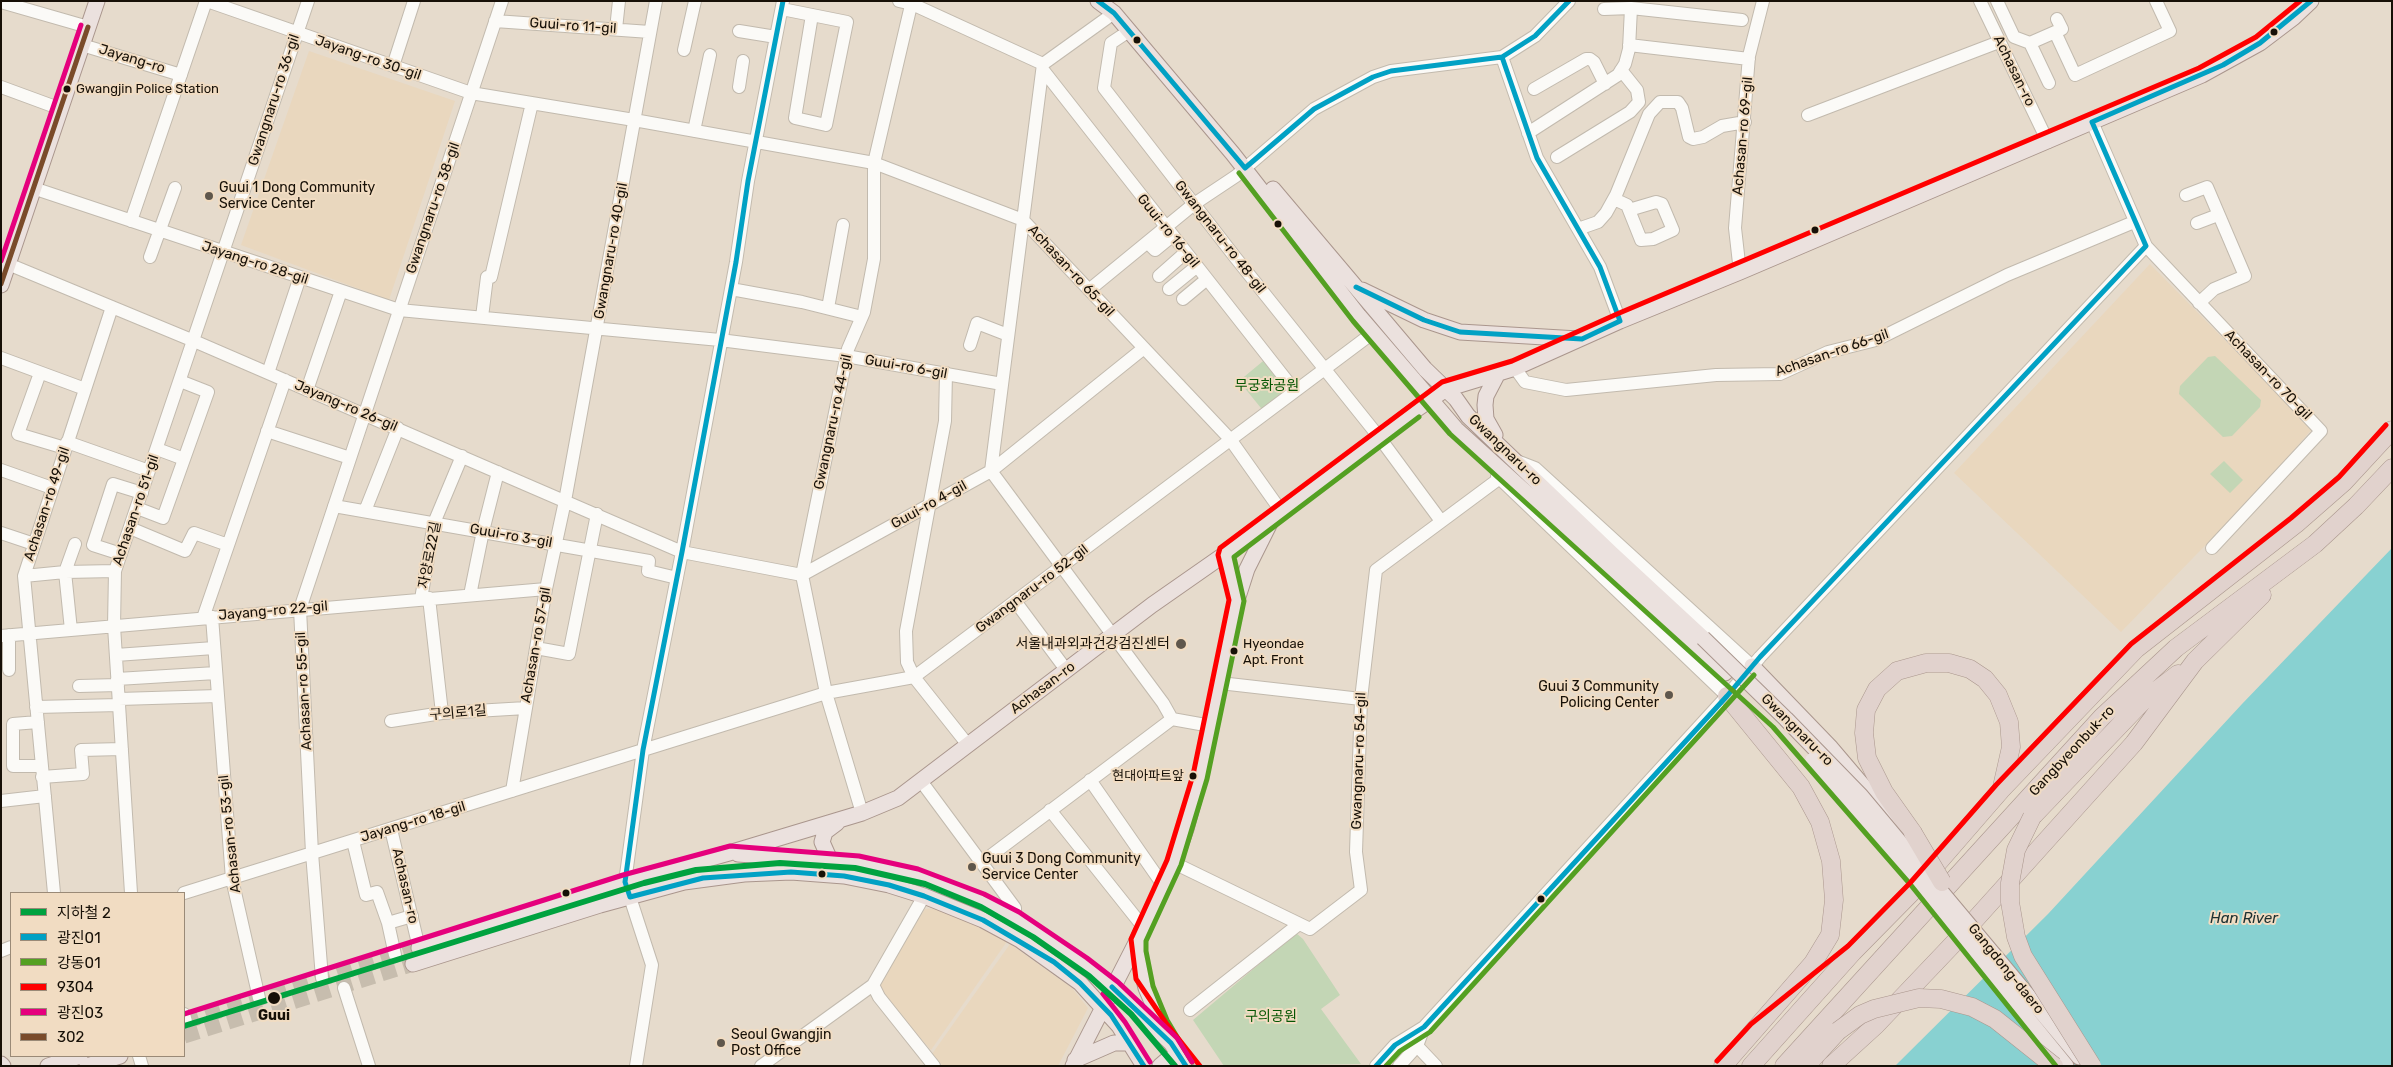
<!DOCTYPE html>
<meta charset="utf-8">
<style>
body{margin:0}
#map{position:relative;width:2393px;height:1067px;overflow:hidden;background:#e6dbcc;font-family:Rubik,"Noto Sans KR",sans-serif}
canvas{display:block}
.frame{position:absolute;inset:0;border:2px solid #171007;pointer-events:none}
.legend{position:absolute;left:10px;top:892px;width:175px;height:165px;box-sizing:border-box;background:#f1dcc2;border:1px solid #9a8a77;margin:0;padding:6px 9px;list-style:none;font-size:15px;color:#171007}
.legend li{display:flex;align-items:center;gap:10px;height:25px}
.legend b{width:25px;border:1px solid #9a8a77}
</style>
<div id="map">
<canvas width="2393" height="1067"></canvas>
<div class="frame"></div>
<ul class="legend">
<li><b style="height:6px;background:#00a23f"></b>지하철 2</li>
<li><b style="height:6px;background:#01a1c4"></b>광진01</li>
<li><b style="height:6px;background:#54a022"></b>강동01</li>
<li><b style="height:6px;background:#f00"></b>9304</li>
<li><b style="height:6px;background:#e5007d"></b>광진03</li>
<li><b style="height:6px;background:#7a4b2a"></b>302</li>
</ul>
</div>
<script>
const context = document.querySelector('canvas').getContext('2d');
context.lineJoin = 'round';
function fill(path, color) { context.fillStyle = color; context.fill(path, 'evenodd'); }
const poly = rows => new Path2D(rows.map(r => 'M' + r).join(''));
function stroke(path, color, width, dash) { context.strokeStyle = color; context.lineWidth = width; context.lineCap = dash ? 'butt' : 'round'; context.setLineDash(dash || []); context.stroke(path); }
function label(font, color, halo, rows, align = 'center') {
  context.font = font + ' Rubik,"Noto Sans KR",sans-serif'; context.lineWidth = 4; context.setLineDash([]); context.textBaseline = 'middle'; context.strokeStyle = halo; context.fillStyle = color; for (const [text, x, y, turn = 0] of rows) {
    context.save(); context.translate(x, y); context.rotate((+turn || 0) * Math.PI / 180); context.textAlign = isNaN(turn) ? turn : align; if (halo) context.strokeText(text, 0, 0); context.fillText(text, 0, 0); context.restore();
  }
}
const built = poly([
 [309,51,455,101,389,300,241,245],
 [2150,264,2312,429,2263,486,2121,632,1954,473],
 [936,908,1008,940,931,1050,879,991,878,982,925,909],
 [1010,944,1072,988,1088,1008,1058,1066,943,1066,932,1054]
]);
const green = poly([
 [2215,356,2261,400,2260,407,2232,436,2223,437,2179,394,2180,386,2208,357],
 [1268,357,1295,391,1265,413,1239,381],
 [2224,461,2243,480,2230,493,2210,474],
 [1296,933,1303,939,1340,995,1321,1009,1361,1064,1224,1066,1193,1020]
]);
const water = poly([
 [2392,548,2392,1066,1895,1066,2048,914,2242,704]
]);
const majorTunnel = poly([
 [184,1022,419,948],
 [184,1036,413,964]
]);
const minor = poly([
 [207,1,471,93,634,120,874,163,1023,220,1230,439,1281,511],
 [899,1,912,4,1043,64],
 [1980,1,2048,142],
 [1997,1,2014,37,2030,43,2062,29,2057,19],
 [1,2,88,27],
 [782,9,847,22,826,125,795,118,812,15],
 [1604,9,1631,8],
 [1114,13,1043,64,991,471,1163,703,1172,719,1211,726],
 [495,21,650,32],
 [616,29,619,1],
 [739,31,776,37],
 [1129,31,1111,43,1104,88,1235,257,1379,437,1441,521],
 [2055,32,2075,75,2170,31,2156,1],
 [2030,43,2049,83],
 [82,45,181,75],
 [1629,45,1749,59],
 [684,50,695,1],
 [1502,57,1537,158,1600,267,1620,321],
 [393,66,414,1],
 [1043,70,1295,391],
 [1,87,61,109],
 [739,87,743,61],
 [1534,89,1586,59,1590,59,1594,62,1605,84],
 [1808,115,1999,42],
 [694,131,710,55],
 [1528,133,1618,75,1625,64,1629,49,1631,8,1742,20],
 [1557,157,1630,112,1639,102,1637,90,1621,70],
 [33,188,399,310,720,340,846,356,1002,384],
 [2186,195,2207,187,2245,276,2214,289,2199,303],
 [1614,199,1627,205,1641,240,1653,239,1673,230,1662,204,1656,202,1629,210],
 [131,221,206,1],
 [2197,223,2218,215],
 [1578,229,1598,222,1606,213,1616,195,1649,114,1660,102,1678,102,1682,108,1689,137,1693,139,1703,137,1722,126,1745,122],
 [1148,243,1155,250,1172,236],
 [2146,246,2321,431,2212,548],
 [150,257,175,188],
 [8,264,194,341,682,552,802,575,991,471,1144,348],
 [1740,272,1735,228,1749,56,1763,1],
 [1159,276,1185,253],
 [491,277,532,103],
 [731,289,802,302,862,317],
 [1169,289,1196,267],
 [1089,290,1194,204,1236,176,1314,109,1373,77,1391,71,1502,57,1535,36,1569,1],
 [1183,299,1207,279],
 [828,308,843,225],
 [482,317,487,277],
 [970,345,977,323,1008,335],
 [1,358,85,389],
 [1515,368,1525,382,1566,390,1716,375,1780,374,1828,352,1876,340,2007,275,2134,222],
 [40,373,18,434,65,448],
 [268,373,300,277],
 [946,373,945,421,906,631,907,662,914,677,968,745],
 [307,390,341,291],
 [267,431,350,458],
 [67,442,149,471],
 [157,449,184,459],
 [1517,461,1535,468,1752,666],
 [1,470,52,488],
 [1497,476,1727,696],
 [334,506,649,561,648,571,677,578],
 [137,508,163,518,208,392,180,381],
 [365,511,398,428],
 [130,528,185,551,194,533,228,545],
 [1,533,34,544],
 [121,554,93,545,113,484,142,493],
 [24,576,65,572,115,571],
 [470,595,483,531,498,472],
 [429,598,442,713],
 [421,599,434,523,462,456],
 [1015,601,1067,671],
 [212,617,232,879,259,998],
 [203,618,285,380],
 [71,630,65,572,75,544],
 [9,635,9,670],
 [1,636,546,589],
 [536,648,569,654,597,514],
 [116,655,214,648],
 [117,679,216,673],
 [1220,683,1361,699],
 [79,686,118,685],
 [119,699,218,696],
 [36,707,119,705],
 [391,721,442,713,526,708],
 [38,722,13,724,13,766,41,766],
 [42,777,83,774,81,750,122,749],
 [1090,780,1163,885],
 [921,781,1015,908,1015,918],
 [512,791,546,589,565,501,656,1],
 [1,801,45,796],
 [1050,810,1144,928],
 [862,813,826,693,802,575,848,349,864,312,874,259,874,163,912,1],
 [391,829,419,948],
 [353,841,366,895,377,892,388,923,395,955],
 [981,863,1172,719],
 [1174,863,1310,929,1361,890,1356,852,1361,699,1376,570,1500,478],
 [54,893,24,576,112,307],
 [131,893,114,626,115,571,308,1],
 [184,893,826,693,914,677,1374,332],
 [388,923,412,916],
 [1,951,11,947],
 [322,978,312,853,300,609,502,1],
 [873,985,879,997,934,1066],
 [344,988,369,1066],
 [1190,1010,1299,924],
 [184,1014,186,1022],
 [1417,1046,1436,1066],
 [139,1056,142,1066],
 [636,1066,652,965,625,882,643,750,682,552,736,262,748,181,783,1],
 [761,1066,873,985,924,896],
 [1376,1066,1395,1045,1424,1027,1727,696,1760,657,2146,246,2092,122],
 [1399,1066,1417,1046,1424,1027]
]);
const major = poly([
 [1098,1,1114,13,1233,154,1359,316,1456,429,1725,673],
 [1273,189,1425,369,1456,399,1468,416,1611,553,1703,638],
 [1,285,97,1],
 [1362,290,1424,320,1460,332,1578,339],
 [1495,435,1486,419,1485,405,1486,396,1498,373],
 [1225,554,1237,600],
 [1752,666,1831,748,1905,835],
 [738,854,857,863,916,876,981,901,1015,918,1083,964,1113,988,1171,1043,1186,1066],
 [830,860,822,842,825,832,837,823],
 [1138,940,1140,964,1146,988,1166,1035],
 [419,948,625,882,729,853,862,813,898,798,1152,605,1225,554,1414,411,1446,389,1515,368,1620,321,1740,272,2202,75,2260,43,2293,18,2311,1],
 [1994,955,2079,1057],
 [413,964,600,905,684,882,744,874,791,872,844,876,889,885,924,896,983,920,1020,940,1080,983,1119,1026,1144,1066],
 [1983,964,2066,1066],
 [1075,1060,1114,1043,1130,1043],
 [1,1064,3,1066],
 [48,1066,80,1056],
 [87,1066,120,1056],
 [1073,1066,1138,939,1174,863,1186,829,1200,777,1237,600,1247,569,1271,521],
 [1160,1066,1167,1060,1175,1059,1185,1065]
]);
const highway = poly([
 [2032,817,2143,701,2178,674],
 [1913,833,1884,792,1867,758,1864,733,1866,710,1877,689,1897,671,1926,663,1949,663,1970,669,1985,679,1998,695,2009,722,2011,747,2002,787],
 [1723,1066,1813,963,1830,935,1834,900,1831,861,1820,822,1801,787,1727,696],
 [1751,1066,1853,952,1916,888,2001,790,2136,649,2296,524,2344,482,2392,430],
 [1784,1066,2102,717,2176,648,2315,544,2356,506,2392,468],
 [1806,1066,1838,1031],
 [1831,1066,1876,1025,1954,943,2134,743,2195,661,2262,595]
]);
const majorBridge = poly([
 [1703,638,1786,719,1861,796,1994,955],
 [1813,760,1916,879,1983,964]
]);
const highwayBridge = poly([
 [2032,817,2016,850,2010,883,2010,902,2016,937,2023,956,2092,1066],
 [1913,833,1942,882],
 [1838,1031,1860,1015,1874,1009,1919,998,1941,999,1972,1007,1995,1019,2054,1066]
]);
const bus1 = poly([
 [783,1,748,181,736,262,682,552,643,750,625,882,630,897,703,878,791,872,844,876,889,885,924,896,983,920,1054,962,1080,983,1111,1015,1144,1066],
 [1098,1,1114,13,1245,168,1314,109,1373,77,1391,71,1502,57,1535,36,1569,1],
 [1356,287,1424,320,1460,332,1582,339,1620,321,1600,267,1537,158,1502,57],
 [1112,987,1171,1043,1186,1066],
 [1376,1066,1395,1045,1424,1027,1727,696,1760,657,2146,246,2092,122,2223,65,2260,43,2311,1]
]);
const bus2 = poly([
 [1239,173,1353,321,1450,434,1773,727,1910,884,2056,1066],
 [1192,1062,1167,1020,1153,986,1146,951,1146,941,1181,865,1207,779,1244,601,1234,557,1419,417],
 [1386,1066,1400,1051,1430,1032,1754,675]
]);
const bus3 = poly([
 [1717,1061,1751,1024,1848,946,1910,883,1996,785,2131,644,2291,518,2339,477,2386,425],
 [1200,1066,1166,1023,1136,979,1131,939,1167,860,1193,775,1229,600,1218,555,1220,548,1442,382,1512,361,1617,314,2199,68,2256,37,2300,1]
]);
const bus4 = poly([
 [1,261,81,25],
 [1103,994,1125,1022,1150,1062],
 [184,1014,623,875,730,846,859,856,918,869,984,894,1019,912,1087,958,1118,982,1177,1038,1192,1062]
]);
const bus5 = poly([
 [1,284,88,27]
]);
const metro1 = poly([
 [184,1026,644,883,696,870,780,863,855,868,925,884,981,907,1033,937,1089,976,1131,1014,1175,1066]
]);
const markers = [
 [2274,32,4.5,"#171007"],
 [1137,40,4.5,"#171007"],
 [67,89,4.5,"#171007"],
 [209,196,5,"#5f574c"],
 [1278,224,4.5,"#171007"],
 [1815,230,4.5,"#171007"],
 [1181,644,6,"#5f574c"],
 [1234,651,4.5,"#171007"],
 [1669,695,5,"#5f574c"],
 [1193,776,4.5,"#171007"],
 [972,867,5,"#5f574c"],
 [822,874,4.5,"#171007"],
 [566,893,4.5,"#171007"],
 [1541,899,4.5,"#171007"],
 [274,998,7,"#171007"],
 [721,1043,5,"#5f574c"]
];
const busNames = [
 ["Gwangjin Police Station",76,89],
 ["Hyeondae",1243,644],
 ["Apt. Front",1243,660],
 ["현대아파트앞",1184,776,"right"]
];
const streetNames = [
 ["Guui-ro 11-gil",573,26,4],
 ["Jayang-ro 30-gil",368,58,19],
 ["Jayang-ro",132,59,17],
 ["Achasan-ro",2014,71,64],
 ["Gwangnaru-ro 36-gil",274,100,-72],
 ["Achasan-ro 69-gil",1743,136,-85],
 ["Gwangnaru-ro 38-gil",433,208,-71],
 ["Guui-ro 16-gil",1168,231,51],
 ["Gwangnaru-ro 48-gil",1220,237,52],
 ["Gwangnaru-ro 40-gil",611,251,-80],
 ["Jayang-ro 28-gil",255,263,18],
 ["Achasan-ro 65-gil",1071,271,47],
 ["Achasan-ro 66-gil",1832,353,-19],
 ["Guui-ro 6-gil",906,367,10],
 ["Achasan-ro 70-gil",2268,375,46],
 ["Jayang-ro 26-gil",346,406,23],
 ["Gwangnaru-ro 44-gil",833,422,-78],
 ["Gwangnaru-ro",1505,450,44],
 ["Achasan-ro 49-gil",47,504,-72],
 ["Guui-ro 4-gil",929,505,-29],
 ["Achasan-ro 51-gil",136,510,-71],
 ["Guui-ro 3-gil",511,536,10],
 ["자양로22길",430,555,-79],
 ["Gwangnaru-ro 52-gil",1032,589,-37],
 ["Jayang-ro 22-gil",273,611,-5],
 ["Achasan-ro 57-gil",536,645,-80],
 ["Achasan-ro",1043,688,-37],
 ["Achasan-ro 55-gil",304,691,-93],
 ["구의로1길",458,713,-5],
 ["Gwangnaru-ro",1797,730,45],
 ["Gangbyeonbuk-ro",2072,751,-47],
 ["Gwangnaru-ro 54-gil",1359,761,-88],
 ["Jayang-ro 18-gil",413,822,-17],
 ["Achasan-ro 53-gil",230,834,-96],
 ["Achasan-ro",405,886,77],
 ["Gangdong-daero",2006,969,51]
];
const poiNames = [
 ["Guui 1 Dong Community",219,188],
 ["Service Center",219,204],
 ["서울내과외과건강검진센터",1170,644,"right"],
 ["Guui 3 Community",1659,687,"right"],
 ["Policing Center",1659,703,"right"],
 ["Guui 3 Dong Community",982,859],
 ["Service Center",982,875],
 ["Seoul Gwangjin",731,1035],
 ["Post Office",731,1051]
];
const parkNames = [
 ["무궁화공원",1267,386],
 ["구의공원",1271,1017]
];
const stopNames = [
 ["Guui",274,1016]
];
const waterNames = [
 ["Han River",2244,919]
];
fill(built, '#e9d7be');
fill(green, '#c3d6b5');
fill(water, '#88d1d1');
stroke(majorTunnel, '#c7bdae', 15, [15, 8]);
stroke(minor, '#c2baae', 14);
stroke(major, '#aa968d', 17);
stroke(highway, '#aa968d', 19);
stroke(minor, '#fbfaf7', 12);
stroke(major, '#ebe1de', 15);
stroke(highway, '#e1d2cd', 18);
stroke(majorBridge, '#aa968d', 17, []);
stroke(highwayBridge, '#aa968d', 19, []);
stroke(majorBridge, '#ebe1de', 15);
stroke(highwayBridge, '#e1d2cd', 18);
stroke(bus1, '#01a1c4', 5);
stroke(bus2, '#54a022', 5);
stroke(bus3, '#f00', 5);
stroke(bus4, '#e5007d', 5);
stroke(bus5, '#7a4b2a', 5);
stroke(metro1, '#00a23f', 6);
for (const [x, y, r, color] of markers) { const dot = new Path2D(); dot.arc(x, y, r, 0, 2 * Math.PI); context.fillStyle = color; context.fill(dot); stroke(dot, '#f1dcc2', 2); }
label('13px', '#171007', '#f1dcc2', busNames, 'left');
label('14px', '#171007', '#f1dcc2', streetNames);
label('14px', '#171007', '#f1dcc2', poiNames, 'left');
label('14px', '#055603', '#f1dcc2', parkNames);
label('bold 14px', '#171007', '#f1dcc2', stopNames);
label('italic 15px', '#1b3031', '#f1dcc2', waterNames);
</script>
